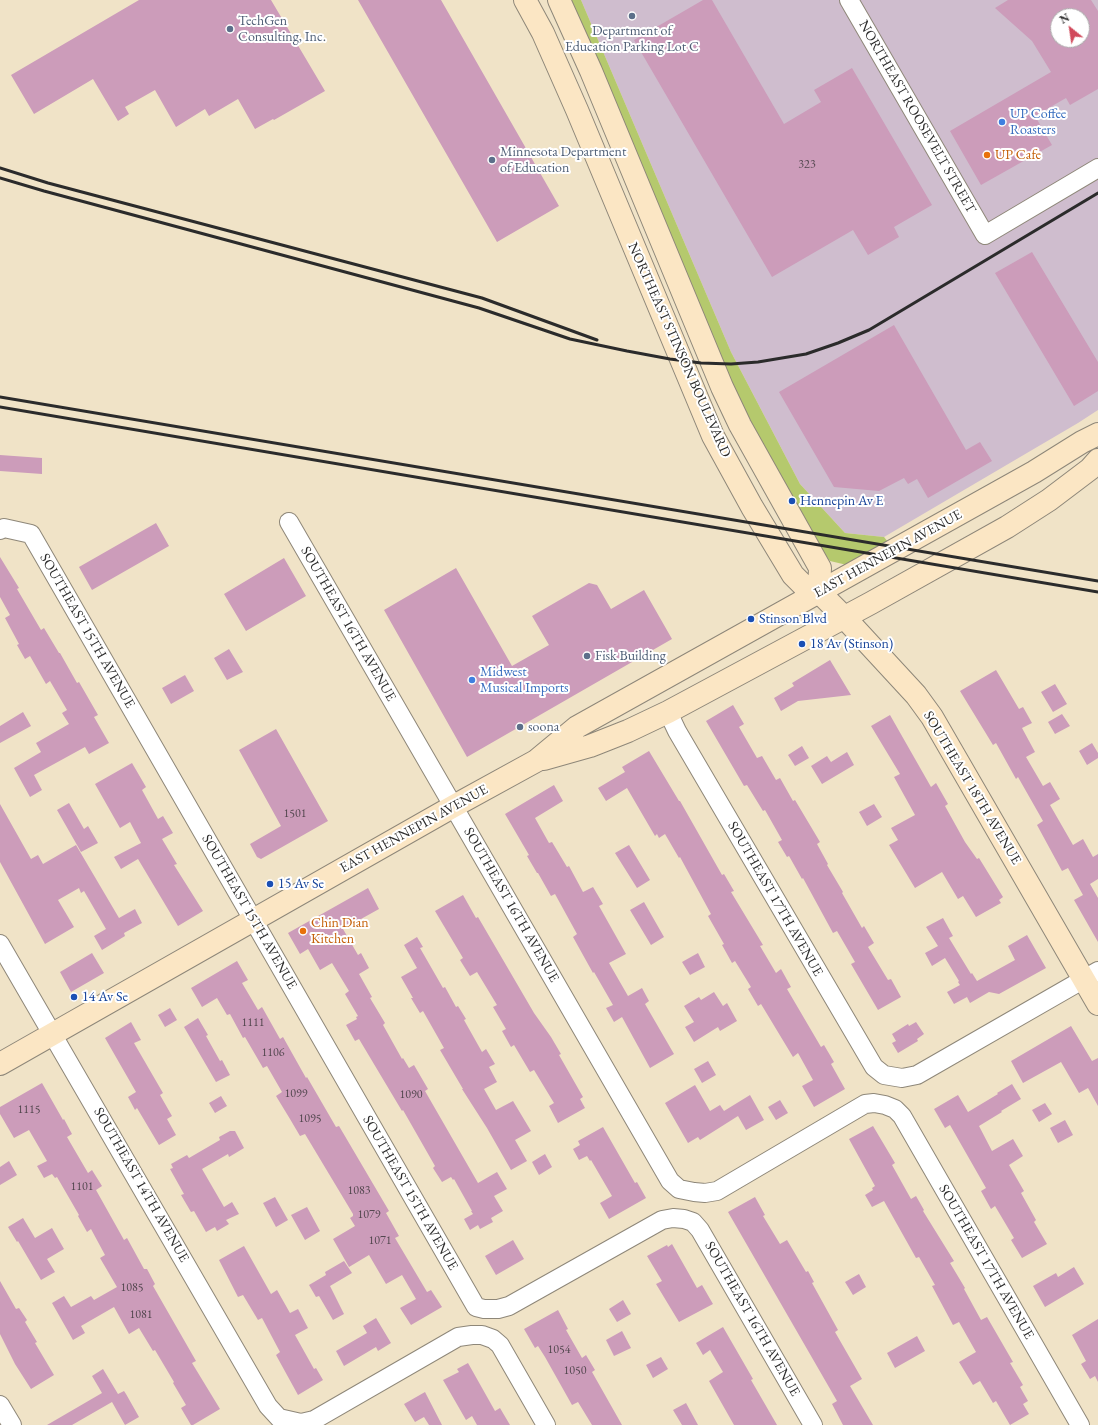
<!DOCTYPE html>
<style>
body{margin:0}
#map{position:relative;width:1098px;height:1425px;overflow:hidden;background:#f0e3c7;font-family:"EB Garamond",serif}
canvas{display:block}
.north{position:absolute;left:1050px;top:8px;width:40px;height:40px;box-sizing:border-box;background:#fff;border:1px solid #aaa;border-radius:50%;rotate:330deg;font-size:11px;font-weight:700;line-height:16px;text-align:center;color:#2b2b2b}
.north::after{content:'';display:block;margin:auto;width:14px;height:18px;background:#d1495b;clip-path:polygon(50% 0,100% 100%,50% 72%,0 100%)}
</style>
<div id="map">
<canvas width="1098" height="1425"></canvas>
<div class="north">N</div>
</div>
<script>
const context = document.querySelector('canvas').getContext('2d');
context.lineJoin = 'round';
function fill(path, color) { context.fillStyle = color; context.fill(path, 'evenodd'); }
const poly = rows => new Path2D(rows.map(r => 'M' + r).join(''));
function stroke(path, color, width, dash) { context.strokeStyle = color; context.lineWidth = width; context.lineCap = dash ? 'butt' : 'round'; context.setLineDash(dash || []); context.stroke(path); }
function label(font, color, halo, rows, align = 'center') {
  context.font = font + ' "EB Garamond",serif'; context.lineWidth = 4; context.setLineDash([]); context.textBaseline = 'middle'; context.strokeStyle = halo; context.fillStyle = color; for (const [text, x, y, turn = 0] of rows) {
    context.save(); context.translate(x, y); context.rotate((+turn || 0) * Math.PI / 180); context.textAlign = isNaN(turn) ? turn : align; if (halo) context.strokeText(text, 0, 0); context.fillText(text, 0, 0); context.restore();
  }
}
const industrial = poly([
 [581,0,1098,0,1098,410,1078,423,884,537,845,533,800,484,731,352],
 [1058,16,1082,16,1082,40,1058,40]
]);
const green = poly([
 [571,0,581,0,731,352,800,484,845,533,884,537,888,542,847,565,830,561,823,552,746,416]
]);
const building = poly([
 [139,0,271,0,325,91,274,120,273,119,255,129,238,99,209,116,205,109,176,127,155,90,125,107,129,114,118,121,93,79,34,114,11,75],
 [358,0,441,0,559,206,497,242],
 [703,0,712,0,784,124,821,102,814,90,852,68,932,205,894,227,899,237,868,255,853,230,772,277,634,40],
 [1008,0,1091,0,1098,11,1098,89,1070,105,1066,98,1035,116,1052,145,981,185,950,131,1051,72,1032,41,995,8],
 [1058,16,1082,16,1082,40,1058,40],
 [1032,252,1098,362,1098,391,1074,406,995,273],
 [894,325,966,450,980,442,992,461,928,498,917,479,908,484,904,478,879,491,834,487,779,392],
 [0,455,42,458,42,474,0,471],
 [156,523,169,546,92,590,79,567],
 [0,557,19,588,17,589,41,630,44,628,59,653,60,653,77,683,79,682,98,715,94,717,109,743,89,754,85,747,34,775,42,790,30,797,14,768,41,752,36,743,69,724,62,713,67,710,50,681,46,684,30,656,25,659,17,645,19,644,5,618,10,615,0,597],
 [284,558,306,596,246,631,224,594],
 [456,568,512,666,549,645,532,616,589,583,597,585,611,609,644,590,672,639,467,757,384,610],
 [229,649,243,672,227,680,214,658],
 [830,660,851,695,798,701,781,711,774,698,794,686,792,683],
 [996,670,1019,709,1023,707,1032,723,1022,728,1035,752,1026,757,1043,786,1050,782,1060,799,1050,805,1073,845,1083,839,1093,857,1098,854,1098,879,1090,884,1098,898,1098,942,1074,900,1083,895,1068,868,1062,871,1037,825,1043,821,1018,777,1016,779,996,743,993,745,960,691],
 [185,675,194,691,171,704,162,688],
 [1055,684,1067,704,1053,712,1041,692],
 [733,705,744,724,739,727,757,758,762,756,776,780,780,778,793,801,795,800,820,842,817,844,828,864,827,865,843,892,842,893,862,928,864,926,874,943,868,947,888,980,891,979,901,997,878,1010,851,964,855,962,837,931,833,933,803,878,802,879,789,856,787,857,778,842,782,840,765,810,763,811,747,785,744,786,706,721],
 [23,712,31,726,0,743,0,726],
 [1062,714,1070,726,1055,734,1048,722],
 [890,715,931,787,936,783,948,804,945,806,965,842,977,859,979,858,1003,897,999,900,1001,903,976,917,963,896,958,899,942,872,915,888,889,845,898,840,891,828,915,815,894,777,900,774,871,726],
 [276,729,328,821,261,859,257,857,250,844,281,826,239,750],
 [1092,743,1098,753,1098,758,1087,765,1079,751],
 [802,746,809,758,795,766,788,755],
 [649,751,679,801,680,801,722,875,724,874,734,891,731,892,763,945,760,946,776,973,781,969,791,987,787,989,821,1047,824,1045,834,1062,831,1064,845,1089,814,1107,802,1086,813,1080,798,1053,793,1057,761,1004,758,1006,748,989,751,987,735,961,732,963,722,945,724,944,708,916,711,914,680,857,679,858,665,834,659,838,657,834,655,836,627,788,606,801,598,788,625,772,622,767],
 [847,752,854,765,822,784,811,766,827,756,831,762],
 [132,763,146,787,142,790,158,819,163,816,173,833,162,839,177,864,174,865,203,911,178,926,138,859,121,869,114,857,141,843,130,822,120,828,95,784],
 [554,785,563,801,535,818,549,843,552,842,567,867,569,866,583,892,593,887,603,904,599,906,626,954,609,963,628,996,642,988,649,1001,645,1004,674,1054,650,1068,622,1017,614,1022,606,1008,613,1005,594,972,593,973,573,937,577,934,555,894,551,896,538,873,537,873,527,856,529,855,505,814],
 [69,803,84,829,88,826,98,843,81,852,57,810],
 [0,804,31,859,38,855,43,864,76,845,119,918,135,909,142,923,124,933,125,936,102,950,94,936,106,929,84,891,81,893,79,888,58,900,74,927,45,944,0,862],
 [874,804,882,817,867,826,859,812],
 [629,845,650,880,637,888,615,853],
 [368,888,379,909,343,929,358,955,361,953,369,968,359,974,372,997,370,998,385,1023,383,1025,402,1059,403,1058,409,1068,414,1065,428,1089,425,1091,478,1183,497,1172,507,1189,494,1196,503,1211,491,1218,493,1222,480,1229,478,1225,470,1230,464,1219,473,1214,471,1211,472,1211,454,1179,453,1180,451,1177,442,1182,433,1168,435,1166,403,1110,402,1111,359,1039,355,1041,346,1025,357,1019,356,1017,358,1016,345,994,349,991,332,963,320,970,308,949,300,954,288,933],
 [463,895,476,918,478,917,534,1013,551,1037,561,1054,559,1055,583,1097,580,1099,585,1108,558,1123,549,1106,554,1103,534,1070,530,1072,514,1045,511,1047,502,1031,506,1029,493,1007,497,1005,477,972,470,976,460,960,463,958,435,911],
 [644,902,664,937,651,945,630,910],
 [943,918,953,936,949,938,971,974,972,973,977,981,1015,960,1008,946,1027,935,1046,968,999,994,989,992,970,1003,967,997,954,1004,947,992,960,985,958,982,959,981,945,958,932,966,925,953,938,946,926,927],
 [417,937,423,947,420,948,443,988,445,987,456,1007,458,1006,466,1019,464,1020,482,1052,486,1049,495,1064,489,1067,497,1082,484,1089,496,1110,513,1101,531,1131,515,1140,527,1161,511,1170,487,1128,462,1089,463,1089,440,1050,444,1048,423,1011,420,1013,411,998,413,998,401,977,417,968,404,945],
 [92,953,104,973,71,992,60,972],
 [698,953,705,967,690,975,682,962],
 [237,961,248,980,242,983,258,1010,262,1007,280,1039,283,1037,306,1078,307,1077,336,1127,339,1126,389,1211,386,1213,399,1236,395,1238,427,1292,431,1290,442,1307,411,1325,400,1308,416,1299,402,1275,386,1284,369,1255,349,1267,333,1239,355,1226,350,1218,353,1216,353,1214,305,1134,300,1136,290,1119,276,1096,282,1092,267,1066,263,1068,245,1037,243,1038,230,1014,227,1015,217,998,202,1007,191,988],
 [714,992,723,1006,727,1003,737,1021,720,1031,718,1027,694,1042,685,1027,694,1022,684,1006,699,997,701,1000],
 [170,1008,177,1020,165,1027,158,1015],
 [198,1018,208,1035,206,1036,220,1061,222,1060,230,1075,216,1082,184,1027],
 [131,1022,141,1040,134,1043,163,1093,160,1095,172,1116,167,1119,176,1135,159,1145,137,1108,135,1110,128,1097,136,1092,105,1038],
 [916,1022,924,1034,917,1039,918,1041,898,1053,892,1043,896,1041,892,1034,908,1024,909,1026],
 [1071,1026,1092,1061,1098,1058,1098,1106,1088,1088,1079,1093,1061,1062,1023,1083,1011,1061],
 [708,1061,716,1075,702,1083,694,1069],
 [42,1083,63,1120,64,1119,72,1134,67,1137,88,1173,92,1170,102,1186,96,1190,124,1240,127,1238,144,1269,147,1269,155,1284,153,1286,196,1361,192,1363,220,1409,193,1425,191,1425,181,1408,186,1405,173,1383,174,1382,155,1350,153,1351,139,1328,129,1334,114,1307,81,1326,85,1333,73,1340,52,1303,64,1296,71,1307,91,1296,94,1300,117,1287,100,1258,105,1255,91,1229,87,1232,78,1216,79,1215,57,1177,55,1178,52,1174,44,1178,37,1166,47,1161,29,1130,14,1138,0,1114,0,1107],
 [1012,1084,1021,1099,1001,1111,1002,1112,979,1126,992,1151,1013,1139,1023,1156,1009,1165,1024,1191,1021,1193,1036,1220,1034,1222,1047,1244,1022,1258,1011,1240,1014,1238,995,1206,991,1209,981,1191,986,1188,950,1125,945,1128,934,1109,958,1095,968,1112,998,1094,997,1093],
 [695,1085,710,1111,720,1105,724,1111,750,1095,764,1120,746,1130,738,1116,700,1140,698,1137,688,1143,665,1103],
 [221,1096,227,1106,215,1113,209,1103],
 [780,1100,788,1113,776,1120,768,1107],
 [1045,1103,1052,1114,1039,1122,1032,1110],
 [1065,1120,1073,1135,1058,1143,1050,1128],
 [873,1126,895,1163,892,1165,911,1199,916,1196,924,1210,923,1211,954,1261,950,1263,965,1288,964,1289,981,1320,987,1317,1013,1362,1010,1363,1023,1385,1020,1387,1028,1401,1023,1404,1029,1414,1010,1425,996,1401,993,1403,980,1381,973,1385,959,1362,976,1352,959,1322,953,1325,932,1286,935,1285,919,1257,916,1258,884,1201,872,1207,865,1195,873,1190,872,1188,875,1186,849,1139],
 [603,1127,635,1183,637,1182,646,1198,609,1219,600,1203,612,1196,591,1160,590,1161,587,1156,579,1160,573,1149,580,1145,578,1141],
 [230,1131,235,1131,244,1148,229,1157,228,1154,202,1169,224,1207,232,1202,239,1214,226,1220,229,1224,217,1231,215,1227,206,1232,194,1211,191,1212,181,1195,184,1194,170,1169,173,1168,171,1164,187,1155,189,1158,220,1140,219,1137],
 [545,1154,552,1167,539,1175,532,1162],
 [9,1161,17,1175,0,1185,0,1167],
 [275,1197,288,1220,276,1227,263,1203],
 [755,1197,765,1215,763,1216,780,1244,787,1240,806,1272,808,1271,814,1282,812,1283,838,1330,835,1332,862,1379,850,1386,873,1425,843,1425,832,1404,837,1401,728,1212],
 [307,1207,320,1231,305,1240,291,1215],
 [23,1218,35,1238,52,1228,64,1249,47,1259,55,1272,41,1280,18,1241,17,1242,8,1227],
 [513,1240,524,1259,496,1275,485,1256],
 [672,1244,697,1288,702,1285,713,1304,679,1322,656,1284,662,1281,647,1256,667,1245,668,1247],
 [244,1246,271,1294,277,1290,290,1313,298,1309,308,1328,295,1335,314,1369,316,1368,323,1380,298,1395,276,1355,280,1352,262,1318,258,1320,243,1295,238,1297,219,1260],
 [344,1261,352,1273,330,1286,344,1314,333,1320,319,1296,316,1297,309,1285,326,1275,325,1272],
 [1074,1267,1084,1284,1045,1307,1033,1286,1056,1273,1058,1277],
 [859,1274,866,1287,853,1295,845,1282],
 [0,1281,16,1309,19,1308,27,1320,25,1322,37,1342,35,1343,54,1375,31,1389,15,1364,0,1334],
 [623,1300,631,1314,617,1322,609,1309],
 [558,1310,568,1329,566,1330,582,1358,586,1355,595,1370,592,1372,622,1425,592,1425,578,1402,572,1405,545,1357,538,1346,535,1348,524,1329],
 [376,1318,391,1343,378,1351,376,1347,344,1366,336,1351,367,1333,363,1326],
 [1098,1319,1098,1382,1095,1376,1090,1379,1081,1364,1086,1361,1072,1335],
 [723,1327,753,1379,751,1380,777,1425,734,1425,709,1381,723,1372,710,1350,703,1355,696,1343],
 [622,1331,631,1348,614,1356,606,1340],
 [917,1336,925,1351,895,1368,887,1353],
 [661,1357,668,1369,653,1378,646,1365],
 [468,1363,495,1411,500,1408,510,1425,477,1425,472,1416,466,1420,443,1380,459,1372,457,1369],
 [103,1369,118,1394,124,1391,126,1394,139,1417,125,1425,112,1402,72,1425,47,1425,102,1393,92,1376],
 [425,1392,442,1425,429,1425,424,1417,415,1422,404,1404],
 [686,1403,698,1425,682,1425,673,1410]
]);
const street = poly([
 [849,0,985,235,1098,168],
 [289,522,670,1181,679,1189,694,1192,705,1193,717,1191,865,1104,874,1103,885,1105,895,1109,902,1116,1080,1425],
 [0,530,4,528,31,534,476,1307,484,1309,498,1309,509,1306,662,1220,673,1218,684,1219,693,1222,700,1230,813,1425],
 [668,712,677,731,874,1067,884,1075,902,1078,917,1075,1098,971],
 [0,944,268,1406,279,1418,301,1423,314,1420,458,1337,472,1335,482,1335,493,1339,500,1345,546,1425],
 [0,1405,12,1425]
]);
const secondary = poly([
 [525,0,543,33,577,110,713,436,752,507,793,575,806,588,819,592,844,617,916,695,932,717,1098,1004],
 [559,0,591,71,722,387,740,425,820,568,819,592],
 [544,759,590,746,628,731,668,712,871,603,1007,527,1049,500,1090,469,1098,460],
 [0,1064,454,806,536,761,577,727,1034,472,1082,442,1098,434]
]);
const rail = poly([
 [0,168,48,183,482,298,597,340],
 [0,178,44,191,479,308,570,339,627,351,670,359,701,363,731,364,758,362,806,354,838,343,869,330,1098,193],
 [0,397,1098,581],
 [0,407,1098,592]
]);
const markers = [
 [632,16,4,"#5c6f8a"],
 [230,29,4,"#5c6f8a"],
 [1002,122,4,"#3f7fe0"],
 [987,155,4,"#e8710a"],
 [492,160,4,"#5c6f8a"],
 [792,501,4,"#1a4fb4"],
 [751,619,4,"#1a4fb4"],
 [802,644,4,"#1a4fb4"],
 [587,656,4,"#5c6f8a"],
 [472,680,4,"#3f7fe0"],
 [520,727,4,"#5c6f8a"],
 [270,884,4,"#1a4fb4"],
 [303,931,4,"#e8710a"],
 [74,997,4,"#1a4fb4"]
];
const numberNames = [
 ["323",807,165],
 ["1501",295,814],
 ["1111",253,1023],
 ["1106",273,1053],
 ["1099",296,1094],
 ["1090",411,1095],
 ["1115",29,1110],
 ["1095",310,1119],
 ["1101",82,1187],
 ["1083",359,1191],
 ["1079",369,1215],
 ["1071",380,1241],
 ["1085",132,1288],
 ["1081",141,1315],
 ["1054",559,1350],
 ["1050",575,1371]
];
const serviceNames = [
 ["TechGen",238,21],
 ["Consulting, Inc.",238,37],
 ["Department of",632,31,"center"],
 ["Education Parking Lot C",632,47,"center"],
 ["Minnesota Department",500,152],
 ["of Education",500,168],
 ["Fisk Building",595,656],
 ["soona",528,727]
];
const shopNames = [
 ["UP Coffee",1010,114],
 ["Roasters",1010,130],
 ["Midwest",480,672],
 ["Musical Imports",480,688]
];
const streetNames = [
 ["NORTHEAST ROOSEVELT STREET",917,117,60],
 ["NORTHEAST STINSON BOULEVARD",679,350,66],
 ["EAST HENNEPIN AVENUE",888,554,-29],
 ["SOUTHEAST 16TH AVENUE",348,624,60],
 ["SOUTHEAST 15TH AVENUE",87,631,60],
 ["SOUTHEAST 18TH AVENUE",972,788,59],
 ["EAST HENNEPIN AVENUE",414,829,-29],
 ["SOUTHEAST 17TH AVENUE",775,899,60],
 ["SOUTHEAST 16TH AVENUE",511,905,60],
 ["SOUTHEAST 15TH AVENUE",249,912,60],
 ["SOUTHEAST 14TH AVENUE",141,1185,60],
 ["SOUTHEAST 15TH AVENUE",410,1193,60],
 ["SOUTHEAST 17TH AVENUE",986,1262,60],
 ["SOUTHEAST 16TH AVENUE",752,1319,60]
];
const foodNames = [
 ["UP Cafe",995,155],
 ["Chin Dian",311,923],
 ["Kitchen",311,939]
];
const transitNames = [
 ["Hennepin Av E",800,501],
 ["Stinson Blvd",759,619],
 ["18 Av (Stinson)",810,644],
 ["15 Av Se",278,884],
 ["14 Av Se",82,997]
];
fill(industrial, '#cfbdce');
fill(green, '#b5c96d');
fill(building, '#cc9cba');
stroke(street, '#8e8779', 20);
stroke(secondary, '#8e8779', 24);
stroke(street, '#fff', 18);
stroke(secondary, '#fbe6c4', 22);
stroke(rail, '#2b2b2b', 3);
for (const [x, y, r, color] of markers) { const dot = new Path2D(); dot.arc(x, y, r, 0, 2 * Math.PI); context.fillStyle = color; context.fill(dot); stroke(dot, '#fff', 1.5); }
label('12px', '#53474f', null, numberNames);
label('14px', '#4e5e75', '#fff', serviceNames, 'left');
label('14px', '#366cbe', '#fff', shopNames, 'left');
label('14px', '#2b2b2b', '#fff', streetNames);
label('14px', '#c56008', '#fff', foodNames, 'left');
label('14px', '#164399', '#fff', transitNames, 'left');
</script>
